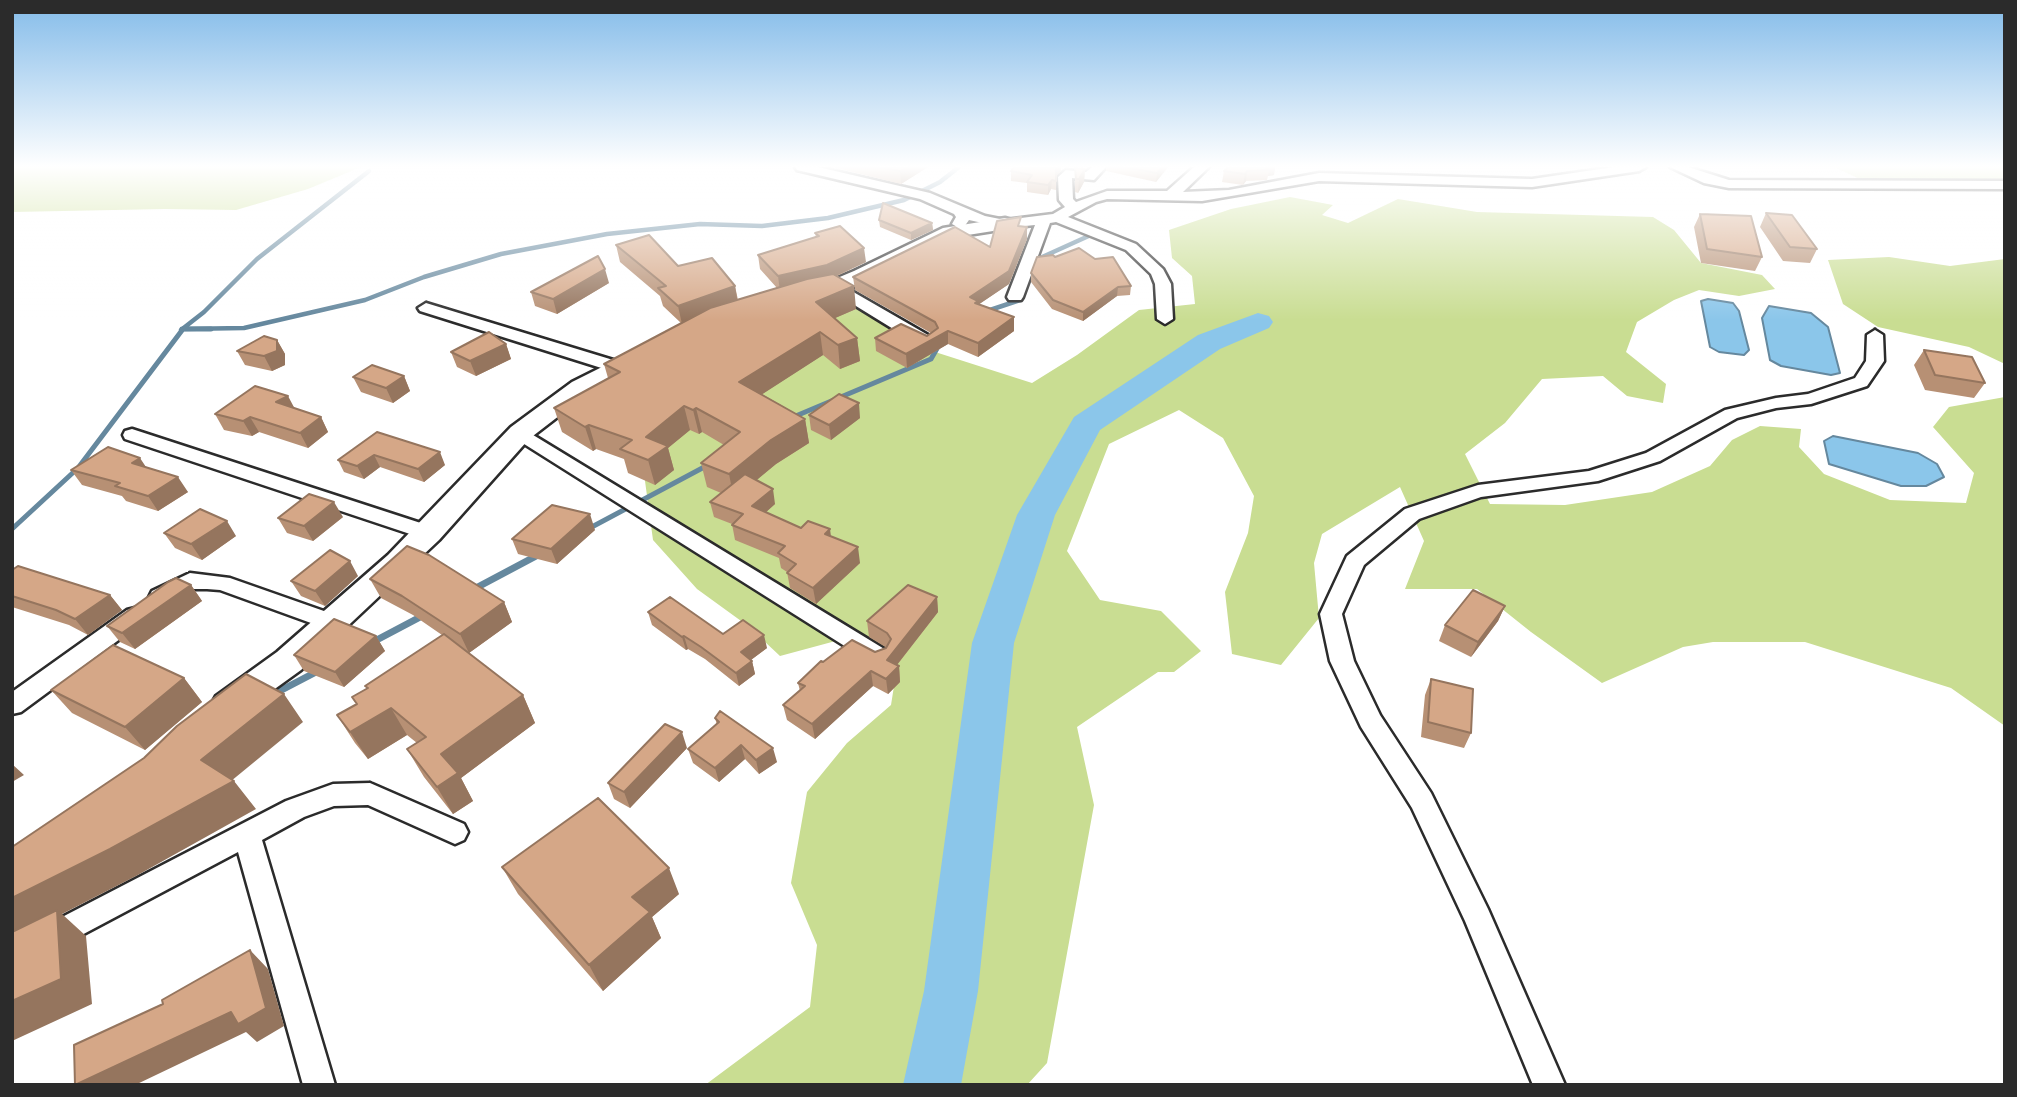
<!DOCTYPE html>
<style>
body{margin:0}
#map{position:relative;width:2017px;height:1097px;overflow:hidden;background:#fff;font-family:"Architects Daughter",sans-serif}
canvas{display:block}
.frame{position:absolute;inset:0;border:14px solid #2b2b2b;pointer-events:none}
</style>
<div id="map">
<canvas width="2017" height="1097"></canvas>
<div class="frame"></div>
</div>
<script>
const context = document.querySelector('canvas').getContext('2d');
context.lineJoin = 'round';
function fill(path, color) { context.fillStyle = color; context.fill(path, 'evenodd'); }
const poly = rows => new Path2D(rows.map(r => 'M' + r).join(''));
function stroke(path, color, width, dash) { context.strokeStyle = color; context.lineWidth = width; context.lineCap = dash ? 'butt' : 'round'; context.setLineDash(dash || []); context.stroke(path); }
const green = poly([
 [12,167,361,167,308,189,236,210,165,209,12,212],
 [1834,167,2005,167,2005,180,1866,182],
 [1290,197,1333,205,1322,215,1348,223,1398,199,1477,212,1653,217,1674,230,1701,263,1762,275,1775,289,1739,296,1699,290,1674,300,1637,322,1626,352,1666,384,1663,403,1627,396,1603,376,1542,379,1505,423,1465,454,1490,504,1565,505,1652,492,1710,466,1732,440,1760,426,1801,429,1799,447,1824,474,1890,500,1966,503,1974,473,1933,427,1949,407,2005,397,2005,726,1951,688,1805,642,1713,642,1683,647,1602,683,1531,632,1477,589,1405,589,1424,541,1400,487,1322,534,1314,563,1319,618,1281,665,1232,654,1225,592,1248,533,1254,496,1223,438,1179,410,1109,444,1067,551,1100,600,1161,611,1201,651,1174,672,1158,672,1077,727,1094,805,1047,1063,1027,1085,705,1085,810,1007,817,945,791,883,807,792,847,743,891,705,898,661,843,639,780,656,748,626,697,589,653,540,645,481,650,442,721,362,834,290,932,351,1032,383,1077,355,1139,310,1195,304,1192,276,1172,258,1169,230,1231,209],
 [1889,257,1950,266,2005,259,2005,364,1969,347,1878,327,1843,304,1828,260]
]);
const water = poly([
 [1708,299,1733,303,1739,311,1749,350,1744,355,1719,352,1710,347,1701,301,1708,299],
 [1769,306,1811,313,1828,327,1840,373,1831,375,1781,366,1770,360,1762,318,1769,306],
 [1833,436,1918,453,1937,464,1944,477,1926,486,1901,486,1829,464,1824,441,1833,436]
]);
const streamFar2 = poly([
 [1040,258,1093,234],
 [984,312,1020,300,1022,293],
 [182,329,244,328,365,300,424,277,501,254,607,234,700,224,762,226,828,218,904,200,940,182,959,167],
 [181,330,204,312,257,259,369,171]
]);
const streamFar1 = poly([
 [182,329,211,329],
 [791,418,931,359,939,345],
 [12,529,78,468,183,329],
 [588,529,708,465]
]);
const stream = poly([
 [474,589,538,555],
 [371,643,424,615],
 [272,695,318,671]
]);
const river = poly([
 [1258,313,1269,316,1273,322,1269,328,1220,349,1100,430,1055,515,1014,643,978,991,961,1085,903,1085,924,991,972,643,1017,515,1074,417,1198,335,1258,313]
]);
const street = poly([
 [795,167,818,167,930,193,985,216,1005,220,1053,214,1065,207,1059,200,1058,177,1066,170,1086,172,1092,167,1106,167,1094,180,1072,178,1073,199,1076,202,1107,191,1167,191,1194,167,1209,167,1183,192,1229,190,1319,173,1532,179,1614,167,1646,167,1639,171,1532,187,1319,181,1202,201,1107,199,1096,202,1068,217,1136,244,1163,269,1171,284,1173,319,1165,324,1157,319,1155,284,1151,274,1126,250,1056,222,1050,223,1023,297,1021,300,1009,300,1007,297,1035,225,1005,228,969,220,964,227,959,228,952,224,956,217,954,214,920,199,797,170,795,167],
 [1670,167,1688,167,1729,180,2005,181,2005,189,1729,188,1704,183,1670,167],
 [836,282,928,335,930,339,928,343,916,343,830,290,828,287,830,284,836,282],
 [426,303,623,363,626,367,617,372,611,371,420,311,418,308,426,303],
 [1875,330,1883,335,1884,361,1867,386,1811,404,1776,408,1737,418,1660,461,1598,481,1481,497,1419,519,1364,565,1342,614,1354,661,1380,715,1431,793,1488,909,1565,1085,1533,1085,1465,921,1412,808,1361,727,1330,661,1320,614,1347,556,1405,509,1478,485,1589,471,1646,453,1725,410,1776,398,1808,394,1855,378,1866,361,1867,335,1875,330],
 [520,427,886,650,890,656,886,662,878,665,870,662,513,437,511,433,520,427],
 [132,429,436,528,439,533,436,538,429,540,422,538,125,439,123,435,125,431,132,429],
 [190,573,230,578,341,617,344,623,341,629,333,631,220,590,207,589,194,589,160,605,152,603,149,597,152,591,190,573],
 [135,608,143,610,146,616,143,622,21,712,12,714,12,692,127,610,135,608],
 [370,783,464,824,468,832,464,840,455,844,368,805,334,806,304,817,262,840,335,1085,303,1085,238,852,12,972,12,943,286,801,333,784,370,783]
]);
const secondary = poly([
 [1005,218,1012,220,1015,224,1012,228,955,237,844,292,809,299,801,297,798,292,801,287,830,281,854,271,943,228,1005,218],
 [642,347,651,349,654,354,651,359,590,392,529,439,439,540,301,670,240,714,228,718,216,714,211,705,216,696,277,652,388,555,511,427,572,382,642,347]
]);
const wall = poly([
 [832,167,928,167,901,184],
 [1014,167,1061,167,1061,171,1056,176,1056,190,1051,189,1048,195,1027,192,1027,183,1011,181,1011,171],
 [1106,167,1168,167,1156,182,1106,171],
 [1275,167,1274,175,1268,176,1267,180,1246,181,1243,185,1222,182,1224,171],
 [1075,168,1085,169,1084,182,1078,193,1075,192],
 [1766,213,1817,249,1810,263,1783,261,1760,227],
 [1700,214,1762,257,1755,271,1701,263,1694,227],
 [879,220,932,223,933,230,911,240,880,227],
 [1021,227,1027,227,1027,239,1009,284,979,304,1014,317,1014,331,978,357,948,344,907,368,876,351,875,338,927,336,931,333,855,290,853,277,990,247],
 [815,233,866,262,837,276,856,309,835,318,857,338,860,361,840,369,823,355,762,394,805,419,809,443,776,464,756,480,775,504,766,512,801,528,831,536,860,563,816,604,790,588,787,572,781,568,779,558,735,540,732,524,714,517,710,502,721,493,707,487,701,463,724,445,702,432,699,434,690,430,668,448,674,470,655,485,628,473,624,459,596,449,593,451,562,432,554,408,608,378,604,364,681,323,663,306,660,296,620,262,616,245,735,286,738,300,777,288,760,269,758,255,816,237],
 [1055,257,1131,286,1130,295,1117,296,1083,321,1052,309,1031,282,1031,273],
 [609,283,557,314,535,306,531,292],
 [277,340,285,354,285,365,272,371,245,365,237,351],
 [506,344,511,359,476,376,457,367,451,352],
 [1924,350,1985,383,1974,398,1925,390,1914,365],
 [404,376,410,391,393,403,361,392,353,377],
 [295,409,321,417,328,432,308,448,259,432,252,436,224,430,215,414],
 [809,415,860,418,831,440,811,430],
 [377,432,445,465,424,482,380,467,364,479,344,472,338,460],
 [146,467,188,492,158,511,126,501,122,496,82,485,71,470],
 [343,517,313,541,287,533,278,518],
 [595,530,557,564,518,554,512,539],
 [164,533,236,536,202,560,175,548],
 [12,570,110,595,122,610,88,635,69,625,12,607],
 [358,576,325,606,301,596,291,581],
 [370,579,504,602,512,622,469,653,462,648,523,695,535,723,461,778,473,801,453,814,424,777,407,749,417,743,407,735,368,759,355,743,337,715,356,704,352,697,367,689,365,686,442,635,413,615,381,598],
 [191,585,202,601,135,649,120,642,107,626],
 [937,597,938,612,897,665,899,666,900,682,888,694,873,686,815,739,787,720,783,705,800,691,798,683,823,662,875,652,887,648,869,637,867,621],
 [1505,606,1498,621,1471,657,1439,641,1445,625],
 [648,612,723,634,767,648,751,660,752,661,755,674,739,686,705,659,688,649,686,650,652,625],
 [376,636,385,651,344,687,304,671,294,655],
 [184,678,202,702,145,750,72,713,51,690],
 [1431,679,1471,733,1464,748,1421,737,1425,695],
 [715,718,777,762,759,774,745,759,719,782,693,763,688,749,717,725],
 [687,748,630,808,614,799,608,783],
 [502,867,679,894,652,917,661,938,603,991,518,894]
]);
const shadedWall = poly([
 [907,167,928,167,901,184,900,171],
 [1057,167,1061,167,1061,171,1055,177,1056,168],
 [1162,167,1168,167,1156,182,1157,173],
 [1265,167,1275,167,1274,175,1268,176,1269,170],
 [1085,169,1084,182,1078,193,1079,179],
 [1247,171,1246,181,1243,185,1245,174],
 [1052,180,1051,189,1048,195,1048,185],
 [932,223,933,230,911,240,911,233],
 [1027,227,1027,239,1009,284,978,305,970,297],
 [864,248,866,262,829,279,780,291,778,276],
 [605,269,609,283,557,314,553,299],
 [735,286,738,304,682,324,678,306],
 [854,286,856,309,819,325,816,302],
 [1118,287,1117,296,1083,321,1083,312],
 [1014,317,1014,331,978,357,978,343],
 [948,331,948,344,907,368,906,354],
 [820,332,823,355,744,406,739,382],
 [857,338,860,361,840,369,838,345],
 [277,340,285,354,285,365,272,371,264,356],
 [506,344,511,359,476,376,470,361],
 [404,376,410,391,393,403,386,388],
 [288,396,296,411,276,402],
 [859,403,860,418,831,440,829,425],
 [684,406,690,430,668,448,674,470,655,485,648,460,646,437],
 [696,408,702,432,699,434,693,410],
 [250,417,259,432,252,436,243,421],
 [321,417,328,432,308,448,300,433],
 [805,419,809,443,776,464,734,499,729,474,771,440],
 [589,425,596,449,593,451,585,427],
 [440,452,445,465,424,482,418,469],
 [374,455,380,467,364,479,357,466],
 [140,458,150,473,132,463],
 [178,477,188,492,158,511,148,496],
 [773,489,775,504,755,522,752,506],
 [334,502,343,517,313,541,304,526],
 [590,514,595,530,557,564,551,549],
 [227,521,236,536,202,560,191,544],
 [830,529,832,544,825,534],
 [858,547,860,563,816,604,813,588],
 [350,561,358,576,325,606,315,591],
 [191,585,202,601,135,649,122,633],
 [110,595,122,610,88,635,75,619],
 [937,597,938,612,889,675,887,660],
 [504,602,512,622,469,653,460,634],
 [1505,606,1498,621,1471,657,1478,642],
 [764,635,767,648,744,665,741,652],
 [376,636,385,651,344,687,335,672],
 [684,636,688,649,686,650,682,637],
 [752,661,755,674,739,686,736,673],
 [899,666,900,682,888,694,886,679],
 [871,671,873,686,815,739,812,724],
 [184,678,202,702,145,750,125,727],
 [284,694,303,722,225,786,234,781,256,809,136,876,62,914,86,936,92,1004,12,1041,12,898,201,760],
 [523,695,535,723,461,778,473,801,453,814,437,787,441,754],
 [391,708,407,735,368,759,350,732],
 [682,732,687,748,630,808,624,792],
 [741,745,745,759,719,782,715,768],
 [773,748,777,762,759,774,756,760],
 [12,764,24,775,12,782],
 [669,868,679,894,652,917,661,938,603,991,589,965,632,897],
 [250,950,268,969,284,1026,257,1042,246,1032,135,1085,75,1085]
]);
const building = poly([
 [880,167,907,167,900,171,880,167],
 [1014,167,1057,167,1056,168,1056,181,1052,180,1048,185,1027,182,1032,175,1011,171,1014,167],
 [1125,167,1162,167,1157,173,1125,167],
 [1228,167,1265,167,1269,170,1247,171,1245,174,1224,171,1228,167],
 [1075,168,1085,169,1079,179,1076,179,1075,168],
 [883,203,932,223,911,233,879,220,883,203],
 [1766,213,1792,215,1817,249,1790,247,1766,213],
 [1700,214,1751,216,1762,257,1707,249,1700,214],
 [1021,217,1018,226,1027,227,1009,271,970,297,978,301,975,303,1014,317,978,343,948,331,906,354,875,338,901,324,927,336,938,328,935,322,853,277,955,227,990,247,997,221,1021,217],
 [840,226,864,248,827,265,778,276,758,255,819,236,815,233,840,226],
 [649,235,678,266,712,258,735,286,678,306,658,288,666,286,616,245,649,235],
 [1079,248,1095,259,1113,257,1131,286,1118,287,1083,312,1053,300,1031,273,1037,257,1053,255,1055,257,1079,248],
 [598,256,605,269,553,299,531,292,598,256],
 [833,274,854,286,816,302,857,338,838,345,820,332,739,382,805,419,771,440,729,474,701,463,740,432,696,408,693,410,684,406,646,437,668,446,648,460,620,449,632,440,589,425,585,427,554,408,620,372,604,364,710,308,807,279,833,274],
 [489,332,506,344,470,361,451,352,489,332],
 [264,336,277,340,277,351,264,356,237,351,264,336],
 [1924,350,1972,357,1985,383,1935,375,1924,350],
 [372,365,404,376,386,388,353,377,372,365],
 [255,386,288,396,276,402,321,417,300,433,250,417,243,421,215,414,255,386],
 [839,394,859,403,829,425,809,415,839,394],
 [377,432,440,452,418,469,374,455,357,466,338,460,377,432],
 [108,447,140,458,132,463,178,477,148,496,115,486,120,483,71,470,108,447],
 [745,474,773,489,752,506,801,528,808,521,830,529,825,534,858,547,813,588,787,573,796,564,778,553,785,546,732,525,743,514,710,502,745,474],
 [309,494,334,502,304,526,278,518,309,494],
 [552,505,590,514,551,549,512,539,552,505],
 [200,509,227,521,191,544,164,533,200,509],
 [407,546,429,555,504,602,460,634,402,596,370,579,407,546],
 [330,550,350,561,315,591,291,581,330,550],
 [18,566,110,595,75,619,56,610,12,596,12,570,18,566],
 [176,578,191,585,122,633,107,626,168,582,176,578],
 [908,585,937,597,887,660,899,666,886,679,871,671,812,724,783,705,805,686,798,683,821,661,823,662,852,640,875,652,886,648,891,639,887,633,867,621,908,585],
 [1473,590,1505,606,1478,642,1445,625,1473,590],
 [670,597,723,634,743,620,764,635,741,652,752,661,736,673,701,647,684,636,682,637,648,612,670,597],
 [334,619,376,636,335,672,294,655,334,619],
 [444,634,523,695,441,754,458,773,437,787,407,749,426,737,391,708,350,732,337,715,357,704,352,697,368,688,365,686,444,634],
 [113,645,184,678,125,727,51,690,113,645],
 [246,674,284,694,201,760,234,781,110,849,12,898,12,847,144,758,177,726,246,674],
 [1431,679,1473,689,1471,733,1428,722,1431,679],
 [720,711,773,748,756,760,741,745,715,768,688,749,719,722,715,718,720,711],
 [665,724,682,732,624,792,608,783,665,724],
 [598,798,669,868,632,897,650,912,589,965,502,867,598,798],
 [57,910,61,979,12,1001,12,932,57,910],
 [250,950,266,1008,238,1024,231,1012,75,1085,74,1045,163,1004,162,1000,250,950]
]);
fill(green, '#c9dd92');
fill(water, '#8bc6ea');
stroke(water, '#65889e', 2);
stroke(streamFar2, '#65889e', 4.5);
stroke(streamFar1, '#65889e', 5);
stroke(stream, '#65889e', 7);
fill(river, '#8bc6ea');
stroke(street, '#2b2b2b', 5);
stroke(secondary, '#2b2b2b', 5);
fill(street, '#fff');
fill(secondary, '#fff');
fill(wall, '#b79074');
fill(shadedWall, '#95755e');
fill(building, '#d5a787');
stroke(building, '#95755e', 2);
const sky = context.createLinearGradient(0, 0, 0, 320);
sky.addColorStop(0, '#83bbe9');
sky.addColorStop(0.52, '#fff');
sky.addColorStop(1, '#ffffff00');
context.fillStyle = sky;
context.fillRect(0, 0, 2017, 320);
</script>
